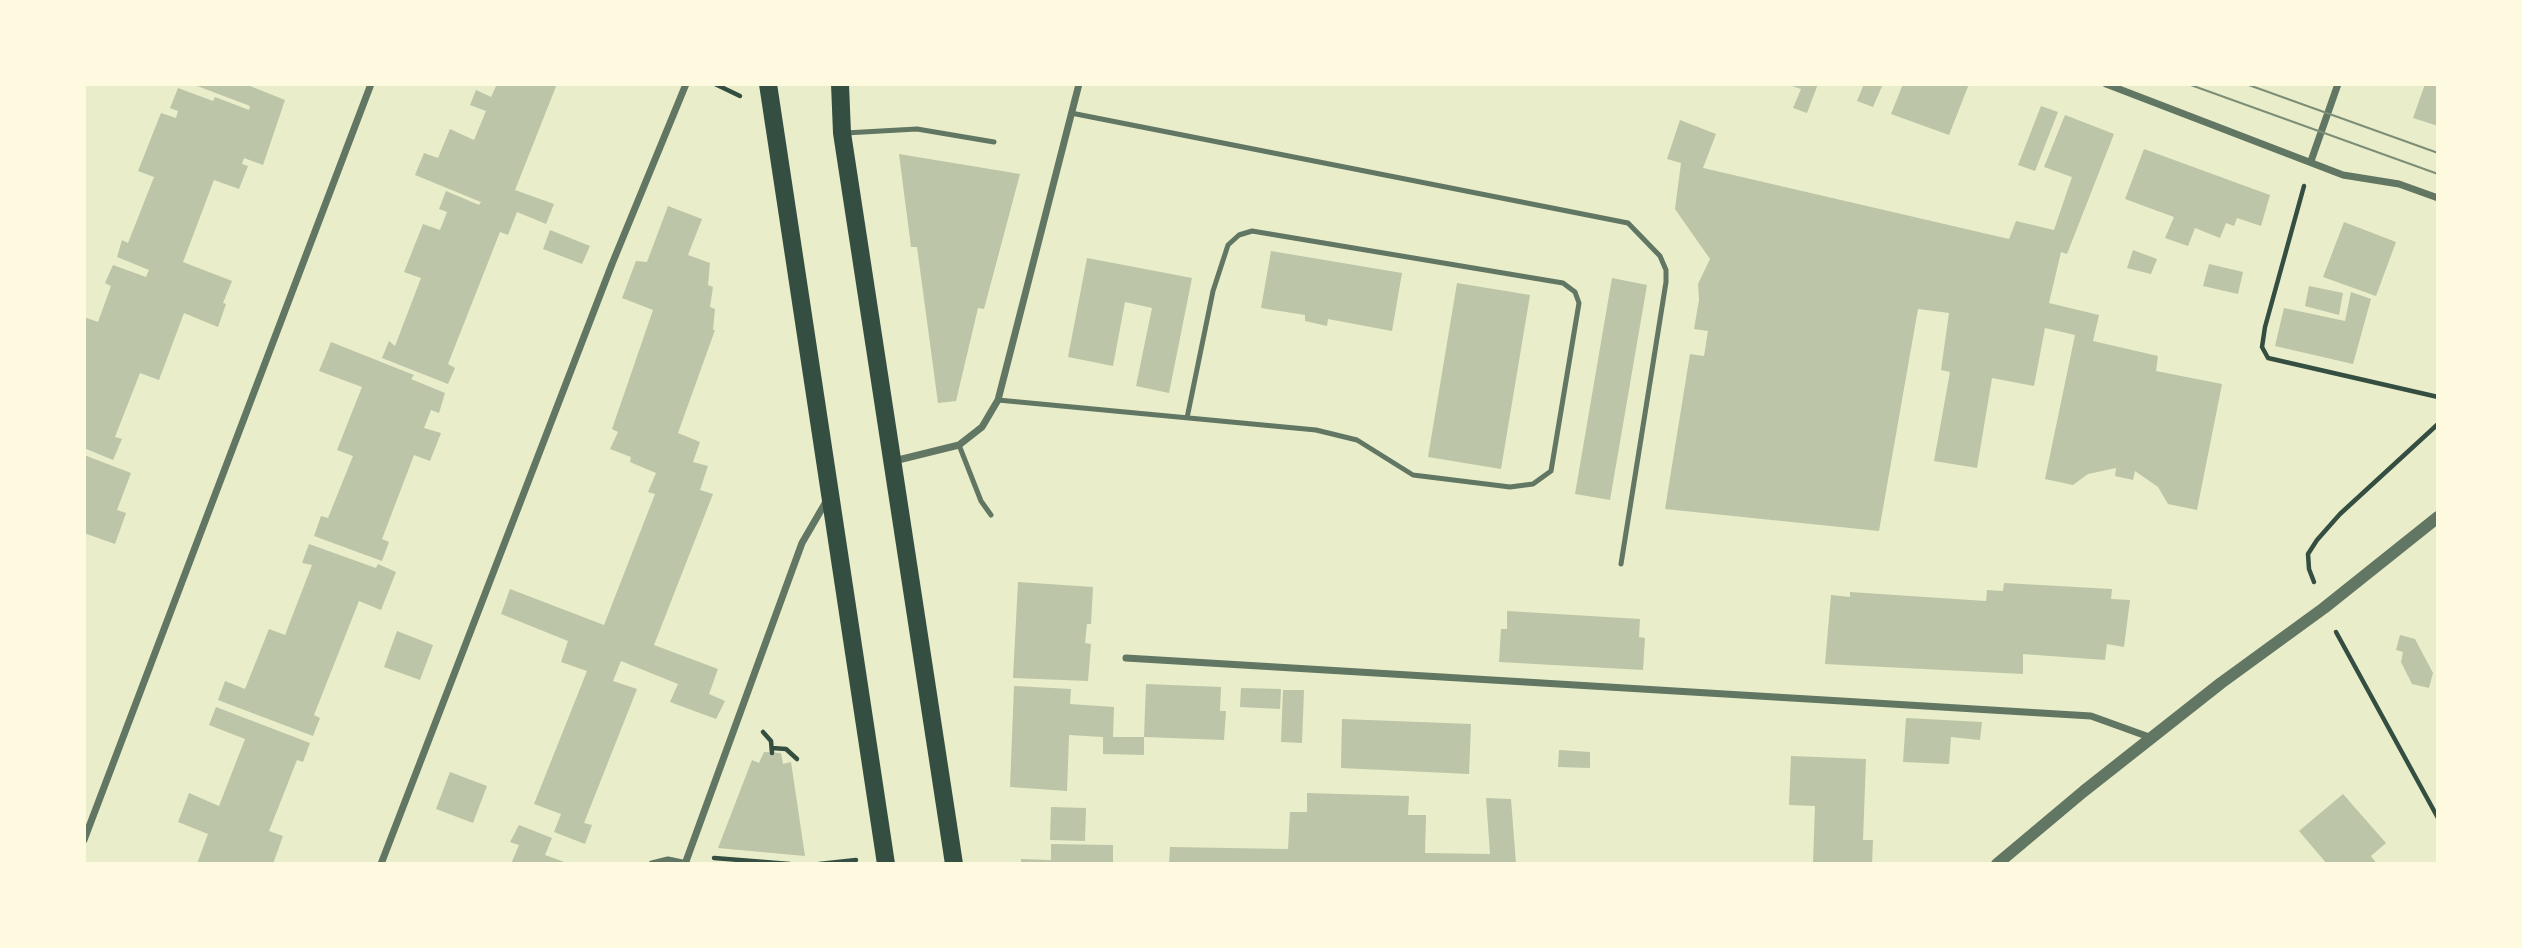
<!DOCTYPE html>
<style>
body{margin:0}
#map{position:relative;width:2522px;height:948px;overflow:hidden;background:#e9edc9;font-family:"Source Sans 3",sans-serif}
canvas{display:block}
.frame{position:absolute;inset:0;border:86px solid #fefae0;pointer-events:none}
</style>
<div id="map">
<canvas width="2522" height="948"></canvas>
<div class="frame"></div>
</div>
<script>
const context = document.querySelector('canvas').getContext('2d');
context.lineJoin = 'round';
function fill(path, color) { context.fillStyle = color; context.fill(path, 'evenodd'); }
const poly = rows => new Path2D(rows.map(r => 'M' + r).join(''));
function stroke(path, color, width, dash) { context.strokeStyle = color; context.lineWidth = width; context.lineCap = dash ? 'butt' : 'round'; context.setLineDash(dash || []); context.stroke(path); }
const building = poly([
 [192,84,251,84,250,86,285,100,263,165,244,158,242,164,248,166,239,189,214,180,183,262,232,281,223,303,226,304,218,327,184,313,159,380,140,373,115,437,122,439,113,460,84,448,84,317,98,322,111,286,105,283,113,265,146,277,149,270,117,257,122,240,128,243,154,177,138,171,161,113,176,118,178,111,170,108,178,88,213,101,215,97,249,110,250,106],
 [497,84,557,84,515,190,554,204,546,224,517,212,508,235,500,232,448,364,455,368,448,384,382,358,389,341,395,346,421,278,404,272,423,224,440,230,447,212,439,209,446,191,479,205,481,202,415,175,424,153,438,158,450,129,474,140,486,111,470,105,476,90,491,97],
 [1786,84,1818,84,1807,113,1793,108,1801,89],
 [1864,84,1883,84,1873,107,1857,101],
 [1903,84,1969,84,1949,135,1891,114],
 [2425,84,2438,84,2438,126,2413,118],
 [2041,106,2058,112,2035,171,2018,165],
 [2065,115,2114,134,2067,254,2061,252,2049,303,2099,315,2093,341,2158,356,2156,371,2222,384,2197,510,2168,504,2158,487,2135,471,2133,480,2115,476,2116,468,2088,474,2073,485,2045,479,2075,335,2045,328,2034,386,1992,378,1977,468,1934,461,1950,372,1941,370,1949,313,1918,309,1879,531,1665,509,1690,354,1704,356,1708,331,1694,329,1699,300,1698,284,1710,259,1675,209,1681,163,1667,159,1680,120,1716,134,1703,168,2009,239,2016,221,2054,230,2072,177,2044,167],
 [2144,149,2270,195,2261,226,2237,218,2234,226,2226,223,2220,238,2195,228,2188,246,2165,238,2174,217,2125,199],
 [899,154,1020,174,984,309,978,308,956,401,938,403,917,247,911,247],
 [668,206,702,219,688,255,710,263,708,285,713,287,710,307,715,309,713,330,715,330,678,433,700,442,693,462,708,466,700,490,713,494,654,645,718,669,709,694,725,701,716,719,670,702,678,684,621,661,613,681,637,689,584,823,592,825,585,844,554,832,561,814,534,804,587,671,561,662,568,641,501,614,510,589,604,625,655,494,648,492,656,473,630,462,631,457,610,449,618,432,612,429,653,310,622,298,636,261,647,262],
 [2344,222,2396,242,2376,296,2323,277],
 [550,230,590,246,582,264,543,249],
 [2133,250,2157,259,2151,274,2127,268],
 [1271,251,1402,273,1392,331,1328,319,1327,326,1305,321,1305,315,1261,308],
 [1087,258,1192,278,1169,393,1136,386,1152,308,1125,302,1113,366,1068,357],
 [2209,264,2243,272,2238,294,2203,286],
 [1612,278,1647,285,1610,500,1575,494],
 [1457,283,1530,295,1501,469,1428,457],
 [2309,286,2343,293,2339,315,2305,306],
 [2351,292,2371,299,2353,364,2275,346,2284,308,2345,321],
 [331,342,414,375,411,379,445,393,439,413,431,410,424,428,441,433,430,461,414,455,382,539,389,542,382,561,314,536,321,516,328,518,353,456,337,450,362,387,319,371],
 [84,455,131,473,117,510,126,513,115,544,84,533],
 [309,544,376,568,378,564,396,572,381,610,359,601,314,715,320,718,313,736,218,700,225,681,245,689,269,629,285,635,312,565,302,563],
 [1018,582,1093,587,1091,624,1087,624,1085,643,1091,644,1088,681,1013,678],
 [2004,583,2112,589,2111,599,2130,600,2124,647,2107,644,2105,660,2023,654,2023,674,1825,664,1831,595,1850,597,1850,592,1986,601,1987,590,2003,591],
 [1507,611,1640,619,1639,637,1645,638,1643,670,1499,662,1501,629,1507,629],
 [397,631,433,645,420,680,384,667],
 [2400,635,2415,639,2433,673,2429,688,2412,684,2401,662,2403,652,2396,650],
 [1146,684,1221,687,1220,711,1226,711,1224,740,1144,737,1144,755,1103,754,1103,737,1069,735,1067,791,1010,787,1014,686,1071,689,1070,704,1114,707,1113,737,1144,737],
 [1241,688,1281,689,1280,709,1240,707],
 [1283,690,1304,690,1302,743,1281,742],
 [216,707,310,743,303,762,297,760,269,831,283,836,273,864,197,864,208,834,178,822,189,793,219,806,245,739,209,725],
 [1906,718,1982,722,1980,740,1951,737,1949,764,1903,762],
 [1342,719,1471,724,1469,774,1341,768],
 [1559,750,1590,752,1590,768,1558,767],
 [764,752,781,753,783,764,791,762,805,856,718,848,752,760,759,763],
 [1791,756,1866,759,1863,840,1873,840,1872,864,1813,863,1815,806,1789,805],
 [450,772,487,786,473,823,436,809],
 [1307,793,1409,796,1408,815,1426,815,1425,853,1490,854,1486,798,1511,799,1516,864,1169,864,1170,847,1288,849,1290,812,1307,812],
 [2343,794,2386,843,2371,856,2377,864,2327,864,2299,831],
 [1051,807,1086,808,1085,841,1050,840],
 [519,825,552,838,545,855,570,864,511,864,519,845,510,842],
 [1051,844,1113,845,1113,864,1021,864,1021,859,1051,860]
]);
const path = poly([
 [715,84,740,96],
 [2304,186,2265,327,2262,347,2268,358,2438,397],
 [2314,582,2309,569,2308,554,2317,540,2340,514,2438,424],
 [2336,632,2438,818],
 [763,732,771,741,772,753],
 [772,748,786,749,797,759],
 [714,858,790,864],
 [819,864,856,860]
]);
const service = poly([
 [1071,113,1628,223,1660,256,1666,270,1666,282,1621,564],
 [845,133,917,129,994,142],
 [998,400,1316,430,1357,440,1413,475,1510,487,1533,484,1551,471,1579,303,1575,292,1563,283,1252,231,1239,235,1228,245,1213,291,1187,418],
 [959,445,981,501,991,515]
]);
const minor = poly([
 [2106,84,2343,175,2399,184,2438,198],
 [2311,161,2338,84],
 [894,461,959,445,982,427,998,400,1079,84],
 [1126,658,2091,716,2152,738],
 [84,840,371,84],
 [381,864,612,264,686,84],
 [652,864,668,860,687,864],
 [685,864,802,543,827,500]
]);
const tertiary = poly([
 [1997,864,2084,791,2221,683,2324,608,2438,517]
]);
const primary = poly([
 [768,84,886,864],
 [840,84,842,133,954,864]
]);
const tram = poly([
 [2188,84,2438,174],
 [2246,84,2438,153]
]);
fill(building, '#bcc5a7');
stroke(path, '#344e41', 4.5);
stroke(service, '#617663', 5);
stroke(minor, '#617663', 7);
stroke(tertiary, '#617663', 12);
stroke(primary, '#344e41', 18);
stroke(tram, '#7c8e77', 2);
</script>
